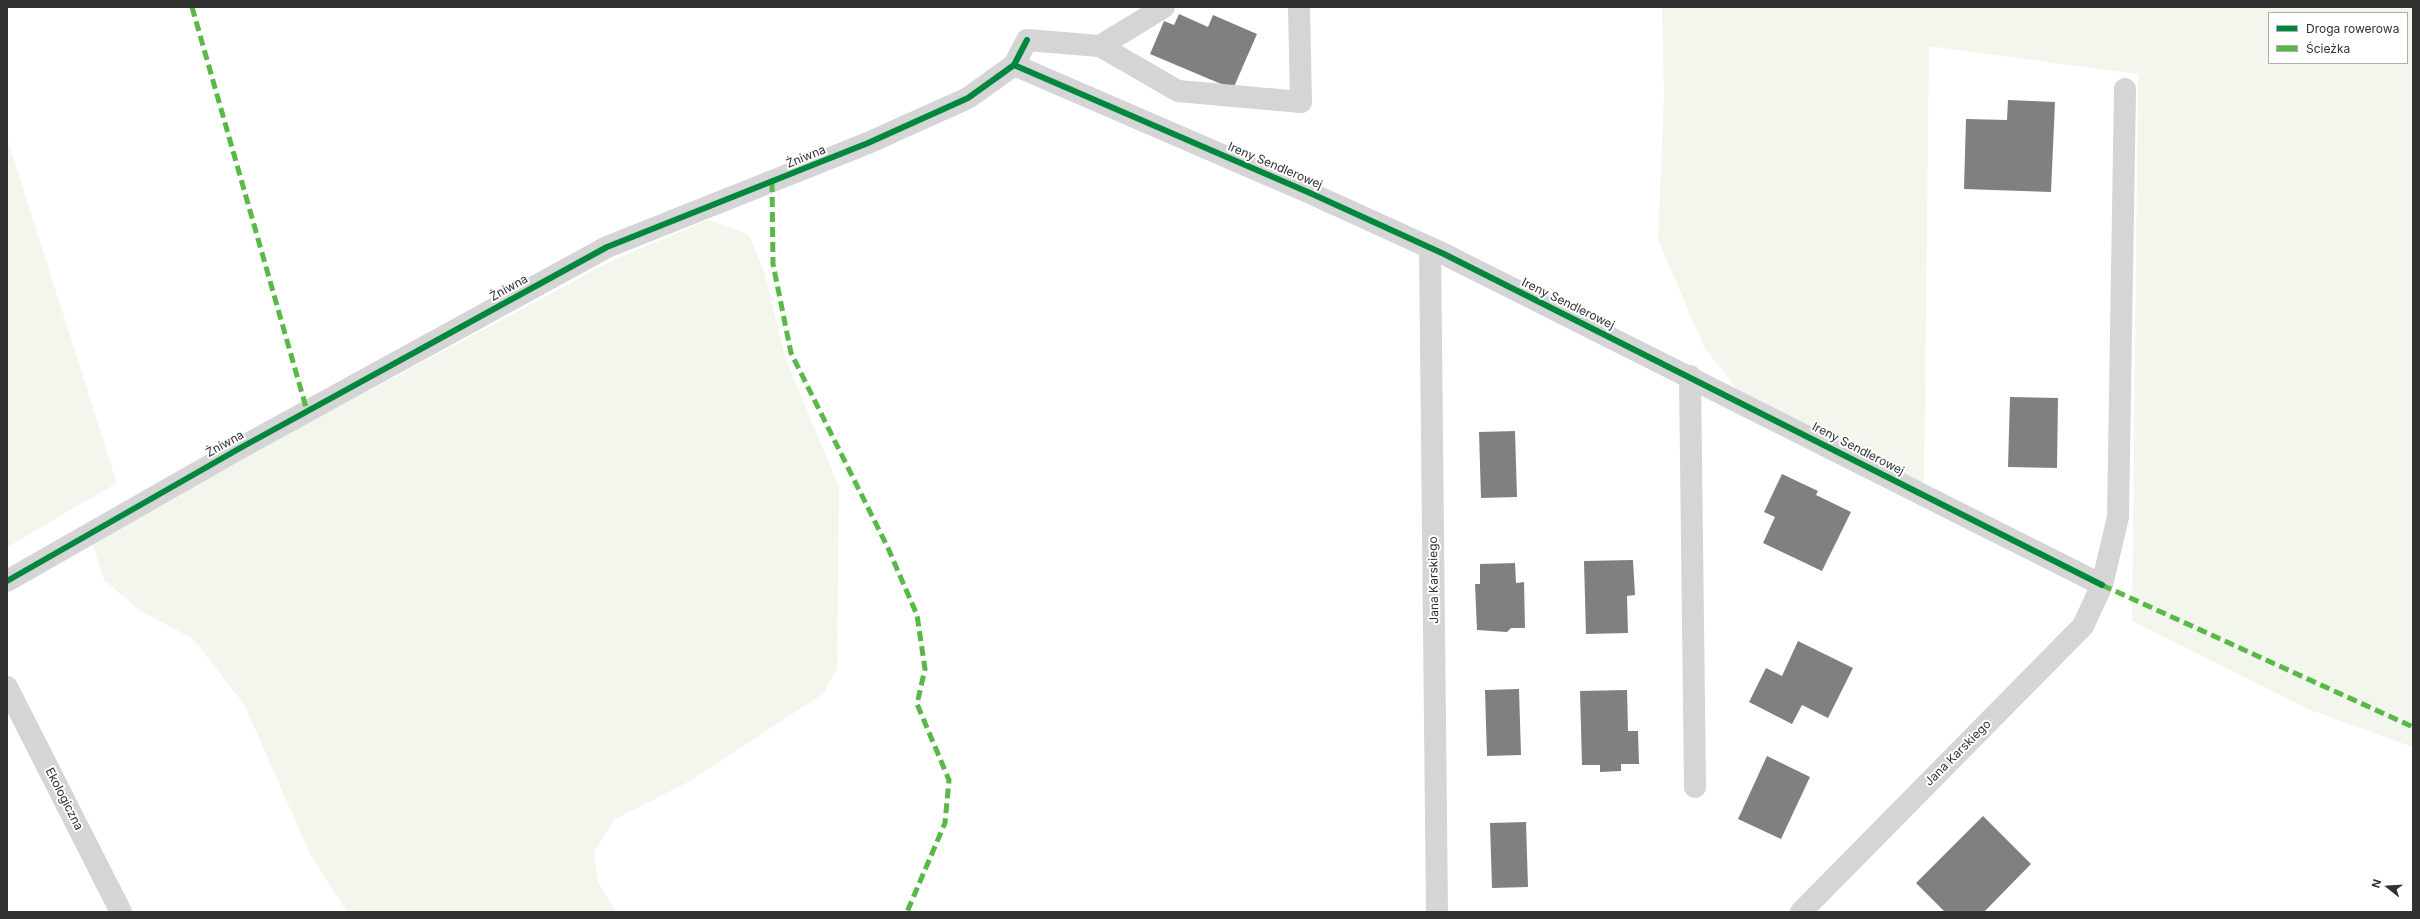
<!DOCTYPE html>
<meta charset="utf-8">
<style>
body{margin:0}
#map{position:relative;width:2420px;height:919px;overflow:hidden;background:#fff;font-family:Inter,sans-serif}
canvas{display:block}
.frame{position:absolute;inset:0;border:8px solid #313131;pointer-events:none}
.legend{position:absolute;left:2268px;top:12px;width:140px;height:52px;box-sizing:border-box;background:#fff;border:1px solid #adadad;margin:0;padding:5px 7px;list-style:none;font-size:12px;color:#313131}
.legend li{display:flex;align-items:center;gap:8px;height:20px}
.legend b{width:20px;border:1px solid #adadad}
.north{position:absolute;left:2368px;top:867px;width:40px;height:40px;-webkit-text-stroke:3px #fff;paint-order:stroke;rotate:287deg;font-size:11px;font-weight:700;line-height:16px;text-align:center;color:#313131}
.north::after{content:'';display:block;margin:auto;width:14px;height:18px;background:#313131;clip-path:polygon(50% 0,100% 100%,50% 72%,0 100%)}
</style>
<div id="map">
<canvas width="2420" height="919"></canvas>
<div class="frame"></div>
<ul class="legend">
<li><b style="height:5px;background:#00873e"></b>Droga rowerowa</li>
<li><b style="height:5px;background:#58b947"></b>Ścieżka</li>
</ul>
<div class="north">N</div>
</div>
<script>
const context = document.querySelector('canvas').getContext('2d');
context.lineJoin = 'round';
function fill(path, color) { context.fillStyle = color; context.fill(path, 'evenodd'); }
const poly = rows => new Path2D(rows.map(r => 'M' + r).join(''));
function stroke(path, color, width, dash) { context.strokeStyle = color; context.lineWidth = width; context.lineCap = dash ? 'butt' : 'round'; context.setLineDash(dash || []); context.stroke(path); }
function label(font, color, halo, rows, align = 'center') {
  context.font = font + ' Inter,sans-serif'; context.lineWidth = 4; context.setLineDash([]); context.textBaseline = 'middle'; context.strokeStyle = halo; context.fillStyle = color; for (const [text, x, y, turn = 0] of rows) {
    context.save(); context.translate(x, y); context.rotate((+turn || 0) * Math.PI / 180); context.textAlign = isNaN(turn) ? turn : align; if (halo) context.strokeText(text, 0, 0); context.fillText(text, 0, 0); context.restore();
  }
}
const green = poly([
 [1662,7,2413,7,2413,747,2308,709,2132,621,2138,74,1929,46,1924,487,1763,423,1704,347,1658,240,1664,95],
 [2269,13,2407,13,2407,63,2269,63],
 [7,138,117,483,7,547],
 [708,220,748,234,764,271,785,357,839,487,837,669,823,694,688,782,615,819,594,852,598,883,617,912,347,912,310,854,244,704,193,639,141,611,104,580,93,544,246,454,401,374,613,260]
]);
const building = poly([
 [1179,14,1208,27,1213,15,1257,34,1233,89,1150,54,1164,21,1174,25],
 [2008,100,2055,102,2051,192,1964,189,1966,119,2007,120],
 [2010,397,2058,398,2057,468,2008,467],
 [1515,431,1517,497,1481,498,1479,432],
 [1782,474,1818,491,1816,495,1851,512,1822,571,1763,543,1775,517,1764,512],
 [1633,560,1635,595,1627,596,1628,633,1586,634,1584,561],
 [1515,563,1516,583,1524,582,1525,628,1511,628,1507,632,1477,630,1475,584,1480,584,1480,564],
 [1798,641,1853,668,1828,718,1802,705,1792,724,1749,702,1766,668,1782,676],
 [1519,689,1521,755,1487,756,1485,690],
 [1627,690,1628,731,1638,731,1639,764,1621,764,1621,771,1600,772,1600,765,1582,765,1580,691],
 [1767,756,1810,777,1781,839,1738,819],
 [1983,816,2031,864,1984,912,1945,912,1916,883],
 [1526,822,1528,887,1492,888,1490,823]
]);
const minor = poly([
 [1100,46,1164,7],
 [1014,65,1310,193,1444,254,2102,585],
 [1430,248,1437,912],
 [1690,376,1695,787],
 [7,581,242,447,607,247,868,143,968,98,1014,65,1027,40,1100,46,1178,91,1301,102,1299,7],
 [7,687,121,912],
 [1801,912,2083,626,2102,585,2118,517,2125,89]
]);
const quiet = poly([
 [192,7,307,411],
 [772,182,773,264,791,353,888,548,917,615,925,669,917,704,949,780,945,823,907,912],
 [2102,585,2413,727]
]);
const cycleway = poly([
 [1014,65,1310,193,1444,254,2102,585],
 [7,581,242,447,607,247,868,143,968,98,1014,65,1027,40]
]);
const streetNames = [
 ["Żniwna",806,157,-22],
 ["Ireny Sendlerowej",1275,166,23],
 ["Żniwna",509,288,-29],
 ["Ireny Sendlerowej",1568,304,26],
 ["Żniwna",225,444,-29],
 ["Ireny Sendlerowej",1858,449,27],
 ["Jana Karskiego",1434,580,-91],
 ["Jana Karskiego",1958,753,-45],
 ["Ekologiczna",64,799,63]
];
fill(green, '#f2f6ed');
fill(building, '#808080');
stroke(minor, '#d5d5d5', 22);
stroke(quiet, '#58b947', 5, [10, 5]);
stroke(cycleway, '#00873e', 6);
label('12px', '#313131', '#fff', streetNames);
</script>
